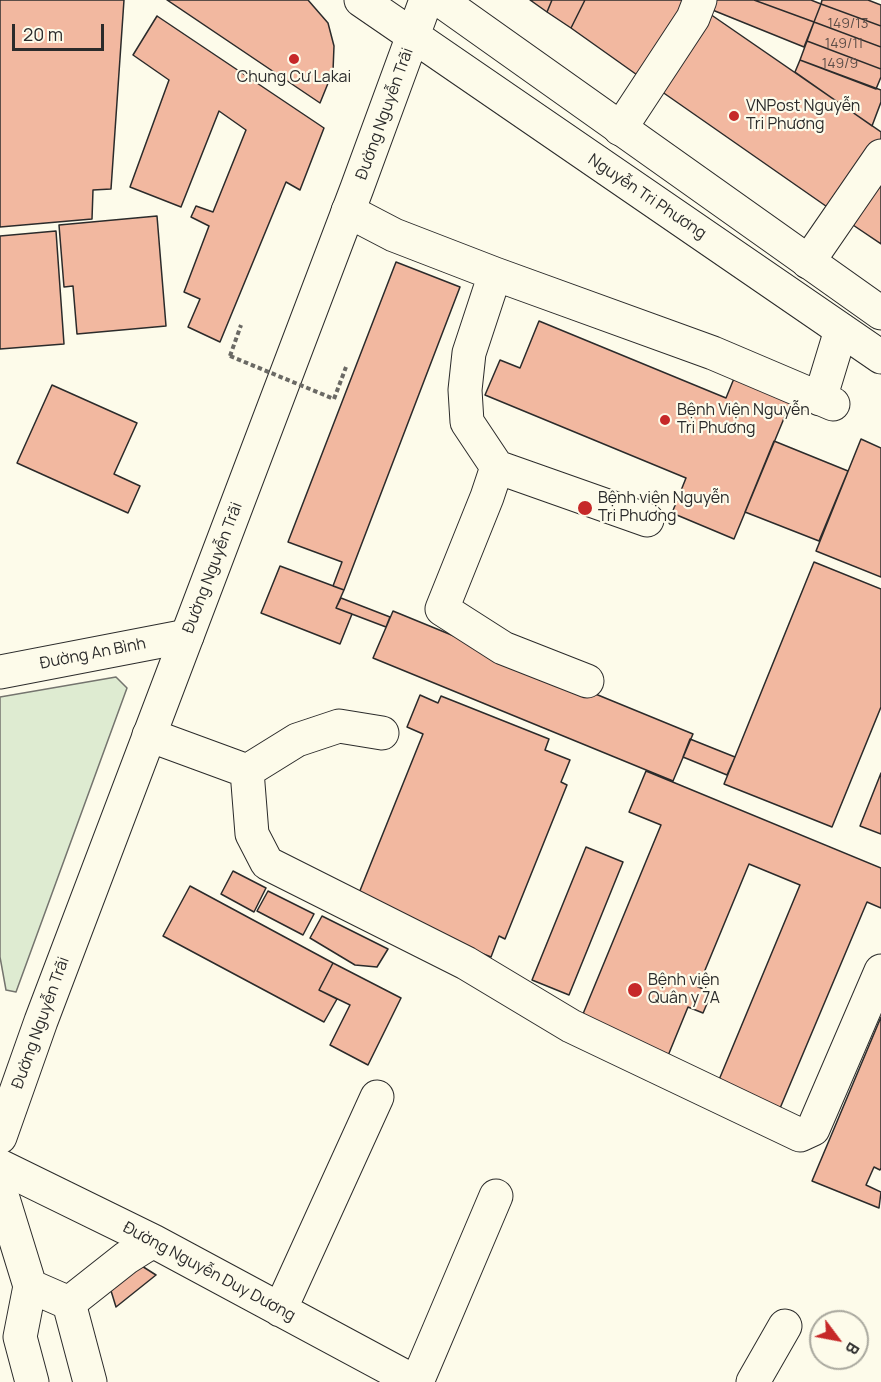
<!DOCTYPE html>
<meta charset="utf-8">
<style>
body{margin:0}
#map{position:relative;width:881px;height:1382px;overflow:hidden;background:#fdfbea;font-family:Manrope,sans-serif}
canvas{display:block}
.north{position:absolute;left:809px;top:1310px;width:60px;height:60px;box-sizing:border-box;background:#fdfbea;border:2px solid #a9a89e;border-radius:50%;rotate:122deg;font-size:16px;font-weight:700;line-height:24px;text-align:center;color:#2b2b2b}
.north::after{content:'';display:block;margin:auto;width:21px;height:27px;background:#c62828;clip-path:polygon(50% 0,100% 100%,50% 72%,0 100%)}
.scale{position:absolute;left:12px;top:24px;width:92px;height:27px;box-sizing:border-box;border:3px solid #2b2b2b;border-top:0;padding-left:8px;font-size:18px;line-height:21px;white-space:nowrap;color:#2b2b2b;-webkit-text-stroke:4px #fdfbea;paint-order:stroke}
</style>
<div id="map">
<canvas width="881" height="1382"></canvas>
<div class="north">B</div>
<div class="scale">20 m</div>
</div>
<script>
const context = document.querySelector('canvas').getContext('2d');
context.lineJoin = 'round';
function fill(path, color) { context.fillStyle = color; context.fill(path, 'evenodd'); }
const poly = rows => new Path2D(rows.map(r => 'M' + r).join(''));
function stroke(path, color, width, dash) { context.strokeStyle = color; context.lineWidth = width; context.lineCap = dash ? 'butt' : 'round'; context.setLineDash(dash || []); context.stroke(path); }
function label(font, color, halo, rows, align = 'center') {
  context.font = font + ' Manrope,sans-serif'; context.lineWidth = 4.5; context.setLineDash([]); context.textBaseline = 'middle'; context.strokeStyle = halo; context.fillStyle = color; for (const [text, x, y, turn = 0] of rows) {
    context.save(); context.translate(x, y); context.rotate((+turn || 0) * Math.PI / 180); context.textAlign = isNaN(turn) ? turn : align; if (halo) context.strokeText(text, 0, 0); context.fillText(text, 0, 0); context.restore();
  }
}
const green = poly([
 [116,677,127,688,16,992,6,990,0,957,0,697,116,677]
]);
const building = poly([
 [0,0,124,0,111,189,93,190,92,219,0,227,0,0],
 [167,0,308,0,328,23,334,46,333,71,320,103,167,0],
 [530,0,552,0,547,12,530,0],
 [552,0,585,0,571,28,547,12,552,0],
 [585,0,690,0,640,77,571,28,585,0],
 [709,0,754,0,814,22,804,47,710,9,709,0],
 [754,0,811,0,821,4,814,22,754,0],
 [822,0,868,0,881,5,881,26,821,4,822,0],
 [821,4,881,26,881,47,814,22,821,4],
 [710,14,881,132,881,142,833,211,658,89,710,14],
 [157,16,324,128,300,190,286,182,220,342,188,327,200,299,184,292,209,226,191,217,196,206,213,212,246,130,219,111,181,207,130,187,169,80,133,55,157,16],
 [814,22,881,47,881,69,807,41,814,22],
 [807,41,881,69,881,77,876,89,800,60,807,41],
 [800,60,881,90,881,102,872,126,795,72,800,60],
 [881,179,881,244,850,223,881,179],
 [157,216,166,326,77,334,73,286,64,287,59,225,157,216],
 [56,231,64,344,0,349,0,236,56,231],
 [396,262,460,287,344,590,333,586,342,562,288,542,396,262],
 [539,321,726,398,735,376,792,399,734,539,672,513,686,478,485,395,500,360,520,368,539,321],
 [52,385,137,423,114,474,140,486,128,513,17,463,52,385],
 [861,439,881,448,881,577,816,551,861,439],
 [774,441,848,471,819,541,745,512,774,441],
 [814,562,881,589,881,707,832,827,724,784,814,562],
 [280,566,344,590,336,608,352,614,340,644,261,613,280,566],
 [341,598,390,617,386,627,336,608,341,598],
 [393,611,693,734,673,781,373,658,393,611],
 [420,695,438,703,441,696,549,739,545,750,570,760,561,782,567,785,505,939,499,936,491,957,355,903,423,734,407,727,420,695],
 [690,739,735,757,727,775,683,757,690,739],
 [646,771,881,868,881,908,867,902,778,1113,716,1087,800,885,749,864,698,987,712,992,703,1013,688,1007,665,1063,578,1026,661,825,629,812,646,771],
 [881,773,881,834,860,826,881,773],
 [586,847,623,862,569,995,532,980,586,847],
 [233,871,266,888,254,912,221,894,233,871],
 [190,886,333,963,319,990,337,999,324,1022,163,936,190,886],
 [268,891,314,914,303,935,257,911,268,891],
 [322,916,388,949,377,967,355,965,310,938,322,916],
 [333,963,401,998,368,1065,330,1045,350,1005,319,990,333,963],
 [881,1017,881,1168,880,1170,874,1167,866,1185,881,1192,879,1208,812,1181,881,1017],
 [134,1261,156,1275,116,1307,108,1281,134,1261]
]);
const path = poly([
 [230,356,241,325],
 [334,399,346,367]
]);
const minor = poly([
 [620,129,693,18,700,0],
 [348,211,394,235,495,274,713,353,833,404],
 [808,262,881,156],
 [495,274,469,353,465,390,467,422,497,467,647,520],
 [820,399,841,330],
 [497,467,487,497,442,609,503,648,587,681],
 [0,672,187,636],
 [149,735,247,771,252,834,267,863,466,963,571,1026,800,1135,813,1129,881,971],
 [247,771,297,740,339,726,382,733],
 [0,1166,153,1241,415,1382],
 [69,1303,126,1258,153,1241],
 [280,1310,377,1097],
 [417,1382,496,1196],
 [753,1382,785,1326]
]);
const major = poly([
 [361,0,881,357],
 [440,0,881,313],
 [0,1137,41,1021,357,188,426,0],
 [0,1189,30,1286,20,1337,32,1382],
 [30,1286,69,1303,90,1382]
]);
const pathBridge = poly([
 [230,356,334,399]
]);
const markers = [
 [294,59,6,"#c62828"],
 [734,116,6,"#c62828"],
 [665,420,6,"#c62828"],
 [585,508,8,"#c62828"],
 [635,990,8,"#c62828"]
];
const numberNames = [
 ["149/13",848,24],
 ["149/11",844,44],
 ["149/9",840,64]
];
const poiNames = [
 ["Chung Cư Lakai",294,78,"center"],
 ["VNPost Nguyễn",746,107],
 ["Tri Phương",746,125],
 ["Bệnh Viện Nguyễn",677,411],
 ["Tri Phương",677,429],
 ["Bệnh viện Nguyễn",598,499],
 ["Tri Phương",598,517],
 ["Bệnh viện",648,981],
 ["Quân y 7A",648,999]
];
const streetNames = [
 ["Đường Nguyễn Trãi",385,114,-70],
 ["Nguyễn Tri Phương",647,197,34],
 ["Đường Nguyễn Trãi",213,568,-69],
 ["Đường An Bình",93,654,-11],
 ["Đường Nguyễn Trãi",41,1023,-70],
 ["Đường Nguyễn Duy Dương",209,1272,28]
];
fill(green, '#deebd1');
stroke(green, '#74746e', 1.5);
fill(building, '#f2b8a0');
stroke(building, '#2b2b2b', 1.5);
stroke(minor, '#2b2b2b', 35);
stroke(major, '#2b2b2b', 35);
stroke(path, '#6a6964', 4, [4.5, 3]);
stroke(minor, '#fdfbea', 33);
stroke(major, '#fdfbea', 33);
stroke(pathBridge, '#6a6964', 4, [4.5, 3]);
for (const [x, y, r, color] of markers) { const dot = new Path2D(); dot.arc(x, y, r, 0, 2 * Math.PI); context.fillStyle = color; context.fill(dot); stroke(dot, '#fdfbea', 2); }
label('14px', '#5d4e48', null, numberNames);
label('16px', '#2b2b2b', '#fdfbea', poiNames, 'left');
label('16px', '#2b2b2b', '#fdfbea', streetNames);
</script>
